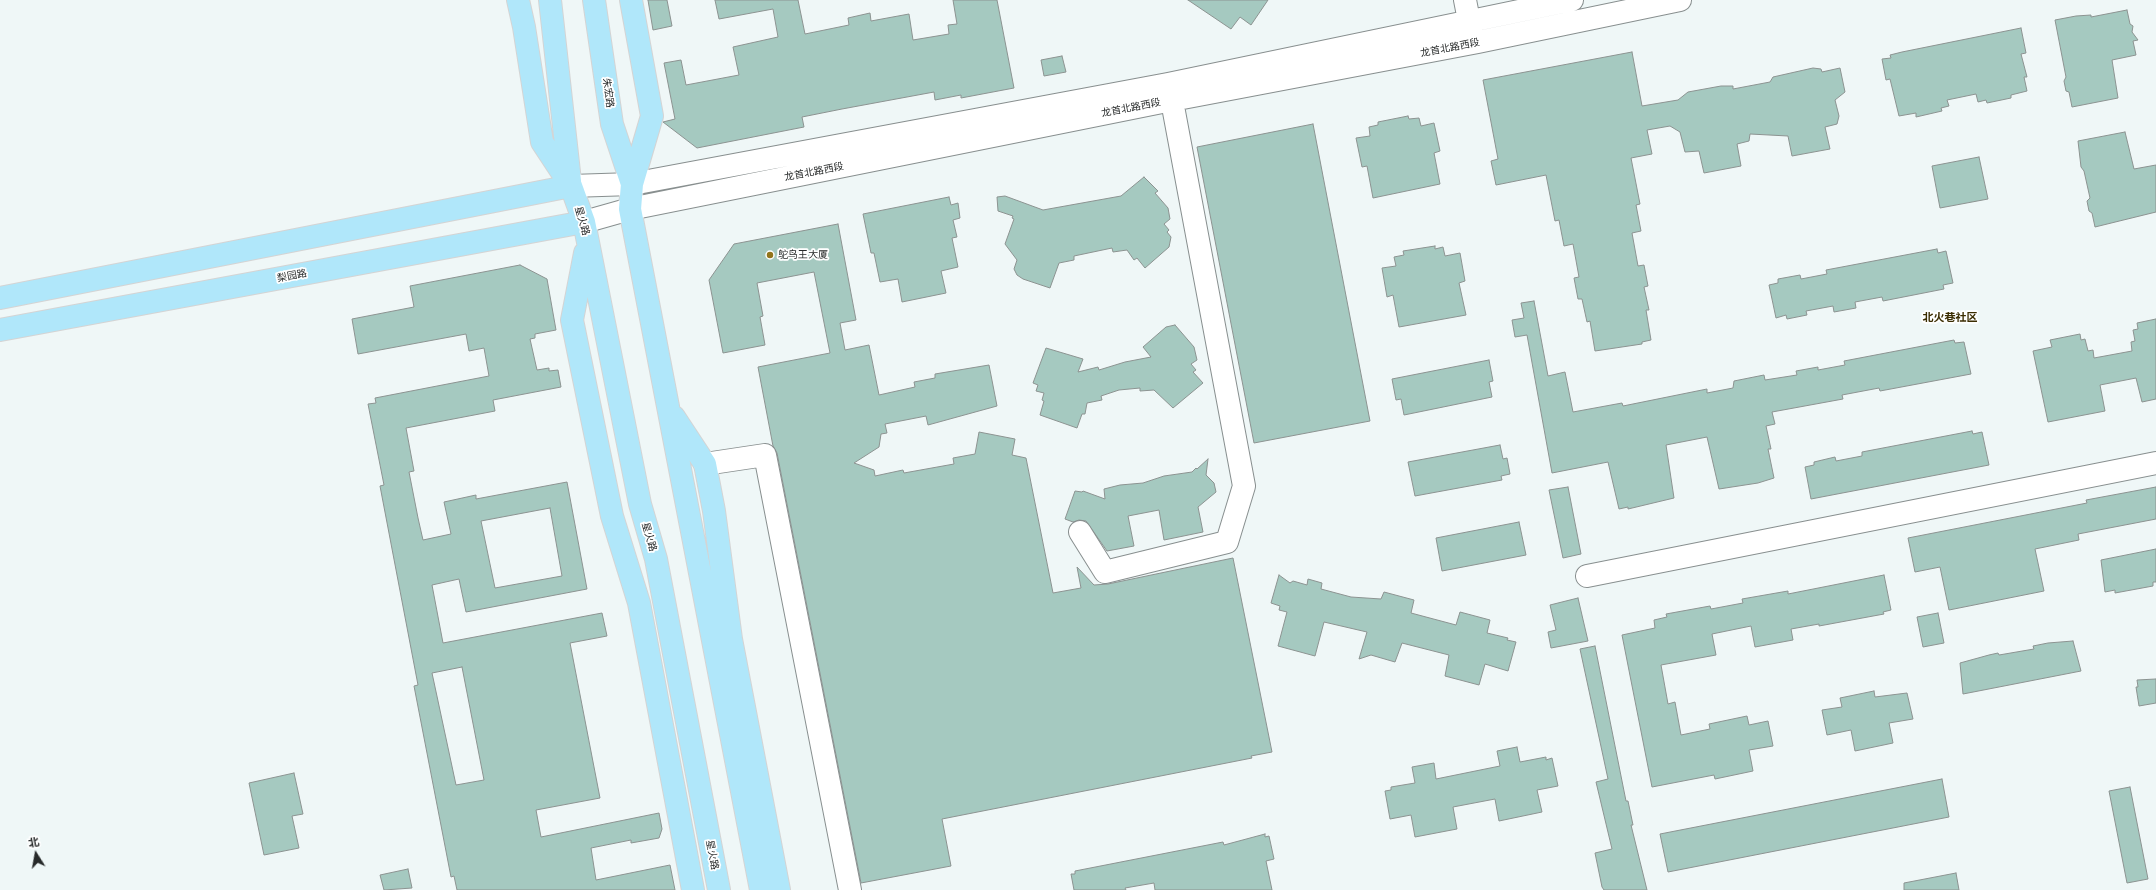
<!DOCTYPE html>
<meta charset="utf-8">
<style>
body{margin:0}
#map{position:relative;width:2156px;height:890px;overflow:hidden;background:#eff7f7;font-family:Montserrat,"Noto Sans SC",sans-serif}
canvas{display:block}
.north{position:absolute;left:16px;top:834px;width:40px;height:40px;-webkit-text-stroke:3px #fff;paint-order:stroke;rotate:349deg;font-size:11px;font-weight:700;line-height:16px;text-align:center;color:#272a2a}
.north::after{content:'';display:block;margin:auto;width:14px;height:18px;background:#272a2a;clip-path:polygon(50% 0,100% 100%,50% 72%,0 100%)}
</style>
<div id="map">
<canvas width="2156" height="890"></canvas>
<div class="north">北</div>
</div>
<script>
const context = document.querySelector('canvas').getContext('2d');
context.lineJoin = 'round';
function fill(path, color) { context.fillStyle = color; context.fill(path, 'evenodd'); }
const poly = rows => new Path2D(rows.map(r => 'M' + r).join(''));
function stroke(path, color, width, dash) { context.strokeStyle = color; context.lineWidth = width; context.lineCap = dash ? 'butt' : 'round'; context.setLineDash(dash || []); context.stroke(path); }
function label(font, color, halo, rows, align = 'center') {
  context.font = font + ' Montserrat,"Noto Sans SC",sans-serif'; context.lineWidth = 3.5; context.setLineDash([]); context.textBaseline = 'middle'; context.strokeStyle = halo; context.fillStyle = color; for (const [text, x, y, turn = 0] of rows) {
    context.save(); context.translate(x, y); context.rotate((+turn || 0) * Math.PI / 180); context.textAlign = isNaN(turn) ? turn : align; if (halo) context.strokeText(text, 0, 0); context.fillText(text, 0, 0); context.restore();
  }
}
const building = poly([
 [648,0,667,0,672,26,653,30,648,0],
 [715,0,798,0,805,34,849,25,848,18,870,13,871,21,909,14,913,40,949,34,948,25,957,24,953,0,997,0,1014,88,961,98,961,95,935,100,934,92,842,109,802,117,804,127,697,148,663,122,675,119,664,63,681,60,686,85,739,75,733,47,778,37,773,9,719,19,715,0],
 [1188,0,1268,0,1251,25,1240,17,1231,29,1188,0],
 [2127,10,2130,24,2133,26,2132,32,2138,40,2133,41,2136,55,2112,60,2118,98,2072,107,2069,92,2066,91,2064,81,2066,77,2055,20,2076,16,2091,15,2091,17,2127,10],
 [2021,28,2026,53,2021,54,2027,77,2024,77,2027,91,2011,95,2011,98,1987,103,1986,100,1978,102,1976,94,1947,100,1949,106,1941,108,1942,111,1916,117,1916,113,1899,116,1890,79,1886,80,1882,59,1891,58,1890,55,1902,52,2021,28],
 [1632,52,1642,106,1678,100,1688,92,1721,86,1733,86,1733,89,1770,82,1773,77,1813,68,1821,69,1822,72,1840,68,1845,92,1835,100,1839,116,1837,124,1825,127,1830,149,1792,156,1788,136,1750,134,1749,141,1737,144,1741,166,1704,173,1699,151,1685,152,1680,132,1670,126,1647,130,1652,154,1631,158,1640,204,1636,205,1641,231,1632,233,1638,266,1644,265,1648,286,1644,287,1649,310,1646,310,1651,340,1642,342,1642,344,1595,351,1590,321,1587,322,1582,299,1578,299,1574,278,1579,277,1573,244,1564,246,1559,220,1555,221,1546,175,1496,185,1491,161,1498,159,1483,80,1632,52],
 [1062,56,1066,72,1044,76,1041,60,1062,56],
 [1408,116,1409,119,1419,118,1421,126,1434,123,1440,151,1434,153,1440,184,1373,198,1367,166,1362,167,1356,138,1370,136,1369,127,1378,125,1378,122,1408,116],
 [1313,124,1370,421,1254,443,1197,147,1313,124],
 [2125,132,2134,169,2156,165,2156,212,2095,227,2092,213,2089,211,2087,201,2090,198,2084,171,2081,167,2078,141,2125,132],
 [1979,157,1988,199,1940,208,1932,166,1979,157],
 [1144,177,1158,191,1155,193,1168,208,1170,219,1164,224,1169,230,1167,232,1171,237,1169,247,1145,268,1137,258,1134,260,1127,250,1113,252,1112,248,1074,256,1074,260,1059,263,1050,288,1023,279,1017,275,1014,269,1017,260,1005,244,1014,219,1012,218,1013,216,998,211,997,197,1005,196,1043,210,1121,196,1144,177],
 [949,197,951,205,958,203,960,218,953,220,957,237,952,238,958,267,941,271,946,293,902,302,898,279,880,282,874,253,871,253,863,214,949,197],
 [838,224,856,320,840,323,845,350,869,345,879,395,915,387,914,382,935,378,935,374,989,365,997,406,928,425,926,416,885,424,887,433,881,434,879,447,854,463,874,470,875,476,903,470,904,473,954,464,953,458,975,454,979,432,1015,439,1012,455,1026,458,1053,593,1081,588,1077,567,1094,585,1108,584,1233,558,1272,752,1251,756,1252,758,942,819,951,866,861,883,777,453,773,446,758,367,830,353,814,272,757,283,763,316,760,317,765,345,723,353,709,280,734,244,838,224],
 [1435,246,1435,249,1443,247,1445,256,1460,253,1465,281,1459,283,1466,315,1399,327,1393,295,1387,297,1382,268,1396,266,1394,257,1404,255,1403,251,1435,246],
 [1937,249,1938,253,1946,251,1953,283,1943,285,1944,289,1883,301,1882,297,1855,302,1856,308,1834,312,1833,306,1806,311,1807,315,1787,319,1786,315,1776,318,1769,285,1778,283,1778,279,1800,275,1801,279,1827,274,1826,270,1937,249],
 [520,265,547,279,556,330,535,334,535,338,530,339,537,370,549,368,549,371,558,370,561,387,493,400,495,411,406,428,414,471,409,472,418,518,423,540,451,534,444,502,476,495,476,499,567,482,587,589,466,612,459,579,432,585,443,643,602,613,607,636,570,643,600,798,536,810,541,837,659,813,662,829,659,838,631,843,631,840,591,848,596,880,670,865,675,890,457,890,454,876,451,877,414,686,418,685,380,486,384,485,368,404,376,403,375,398,489,376,484,348,469,351,466,334,358,354,352,319,414,307,410,286,520,265],
 [550,508,562,576,495,588,481,521,550,508],
 [462,667,484,780,456,785,432,673,462,667],
 [1534,301,1548,376,1565,372,1573,412,1622,403,1623,406,1707,389,1707,393,1733,388,1734,381,1764,375,1765,380,1797,375,1796,371,1818,367,1818,370,1845,365,1844,361,1954,340,1955,343,1964,342,1971,374,1880,391,1879,388,1842,395,1843,399,1772,412,1775,424,1766,426,1771,449,1768,449,1774,478,1758,483,1719,489,1707,437,1666,445,1674,498,1628,509,1628,507,1619,509,1608,462,1552,473,1527,335,1515,337,1512,320,1524,318,1521,303,1534,301],
 [2156,319,2156,399,2142,402,2136,378,2100,385,2105,411,2048,422,2033,351,2052,347,2050,340,2080,334,2081,340,2085,339,2088,351,2093,350,2094,358,2132,351,2131,342,2135,341,2133,330,2138,329,2137,323,2156,319],
 [1175,325,1194,347,1197,360,1191,364,1196,370,1193,372,1203,383,1173,408,1154,390,1140,391,1140,388,1119,390,1101,396,1102,400,1087,403,1085,414,1082,414,1077,428,1040,415,1044,401,1042,400,1044,393,1036,391,1038,385,1033,383,1046,348,1083,359,1078,372,1098,367,1099,370,1125,362,1151,357,1143,347,1166,327,1175,325],
 [1489,360,1493,381,1489,382,1492,397,1404,415,1401,399,1396,400,1392,379,1489,360],
 [1972,431,1973,434,1982,432,1989,465,1811,499,1805,467,1814,465,1814,462,1835,457,1836,461,1862,456,1862,452,1972,431],
 [1500,445,1503,459,1507,458,1510,474,1501,476,1502,480,1415,496,1408,462,1500,445],
 [1208,459,1206,475,1214,483,1216,492,1198,507,1203,532,1164,540,1159,510,1128,516,1134,546,1107,551,1086,521,1079,520,1073,522,1065,519,1075,491,1082,492,1083,491,1105,499,1104,489,1120,485,1143,483,1164,476,1192,472,1196,468,1197,469,1208,459],
 [1568,487,1581,554,1563,558,1549,490,1568,487],
 [2156,487,2156,519,2078,534,2079,540,2035,549,2044,591,1949,610,1940,567,1915,572,1908,538,2087,503,2086,500,2156,487],
 [1519,522,1526,555,1442,571,1436,538,1519,522],
 [2156,549,2156,582,2153,582,2153,586,2115,593,2115,590,2105,592,2101,560,2156,549],
 [1279,575,1290,583,1293,581,1307,585,1308,579,1322,583,1321,589,1351,597,1381,599,1384,592,1414,600,1411,613,1456,625,1460,612,1490,620,1487,633,1508,638,1507,640,1516,642,1508,671,1485,664,1479,685,1445,676,1449,655,1402,643,1395,662,1371,655,1359,659,1367,632,1324,622,1315,656,1278,646,1287,612,1279,610,1280,606,1271,603,1279,575],
 [1884,575,1891,610,1883,612,1884,614,1819,626,1819,624,1791,629,1793,640,1755,647,1751,626,1712,634,1716,655,1661,665,1668,704,1675,702,1681,735,1710,729,1709,724,1747,716,1749,725,1768,721,1773,746,1749,750,1753,771,1715,779,1714,775,1652,787,1622,635,1655,628,1654,620,1667,617,1666,614,1710,606,1711,609,1743,603,1742,599,1788,591,1788,594,1884,575],
 [1578,598,1588,641,1551,648,1548,632,1556,630,1550,605,1578,598],
 [1938,613,1944,643,1923,647,1917,617,1938,613],
 [2073,641,2081,671,1963,694,1960,663,1989,655,1998,653,1999,655,2034,649,2033,646,2048,643,2073,641],
 [1595,646,1626,801,1628,801,1633,825,1631,825,1647,890,1604,890,1602,887,1595,853,1612,849,1596,782,1608,779,1580,649,1595,646],
 [2156,679,2156,703,2139,706,2136,687,2138,687,2137,680,2156,679],
 [1874,691,1875,697,1907,693,1913,719,1889,723,1893,743,1855,751,1851,730,1827,735,1822,710,1842,707,1840,698,1874,691],
 [1517,747,1520,762,1546,757,1546,760,1552,758,1558,786,1537,790,1542,812,1499,821,1495,799,1453,807,1457,829,1415,837,1411,815,1390,819,1385,791,1391,790,1391,787,1415,783,1412,767,1434,763,1436,779,1500,766,1497,751,1517,747],
 [294,773,303,814,292,816,299,848,264,855,249,783,294,773],
 [1942,779,1949,817,1668,872,1660,834,1942,779],
 [2130,787,2148,879,2127,883,2109,791,2130,787],
 [1265,834,1265,837,1269,836,1274,859,1266,861,1272,890,1155,890,1154,883,1125,888,1126,890,1074,890,1071,874,1075,874,1075,871,1223,842,1224,845,1265,834],
 [408,869,412,888,384,890,380,875,408,869],
 [1956,873,1959,890,1904,890,1904,883,1956,873]
]);
const minor = poly([
 [1465,0,1472,36],
 [571,186,632,184,1168,84,1572,0],
 [584,222,630,209,1172,100,1478,42,1680,0],
 [705,464,765,455,850,890],
 [1080,532,1105,572,1227,542,1244,486,1169,85],
 [1587,576,2156,463]
]);
const major = poly([
 [518,0,524,27,542,142,571,186,584,222,640,504,656,559,719,890],
 [550,0,570,181],
 [594,0,612,124,632,184],
 [631,0,652,116,632,184,630,209,761,890],
 [585,253,572,320,612,516,639,603,693,890],
 [0,298,571,186],
 [0,330,584,222],
 [674,417,705,464,714,511,731,639,779,890]
]);
const markers = [
 [770,255,4,"#92741b"]
];
const streetNames = [
 ["龙首北路西段",1450,48,-11],
 ["朱宏路",608,93,82],
 ["龙首北路西段",1131,108,-11],
 ["龙首北路西段",814,172,-11],
 ["星火路",582,221,74],
 ["梨园路",292,276,-11],
 ["星火路",649,537,74],
 ["星火路",712,855,79]
];
const poiNames = [
 ["鸵鸟王大厦",778,255]
];
const neighbourhoodNames = [
 ["北火巷社区",1950,318]
];
fill(building, '#a5c9c0');
stroke(building, '#8c9391', 1);
stroke(minor, '#888f8f', 24);
stroke(major, '#d4d4d4', 24);
stroke(minor, '#fff', 22);
stroke(major, '#b0e7fa', 22);
for (const [x, y, r, color] of markers) { const dot = new Path2D(); dot.arc(x, y, r, 0, 2 * Math.PI); context.fillStyle = color; context.fill(dot); stroke(dot, '#fff', 1.5); }
label('10px', '#272a2a', '#fff', streetNames);
label('10px', '#272a2a', '#fff', poiNames, 'left');
label('bold 11px', '#3b2d02', '#fff', neighbourhoodNames);
</script>
